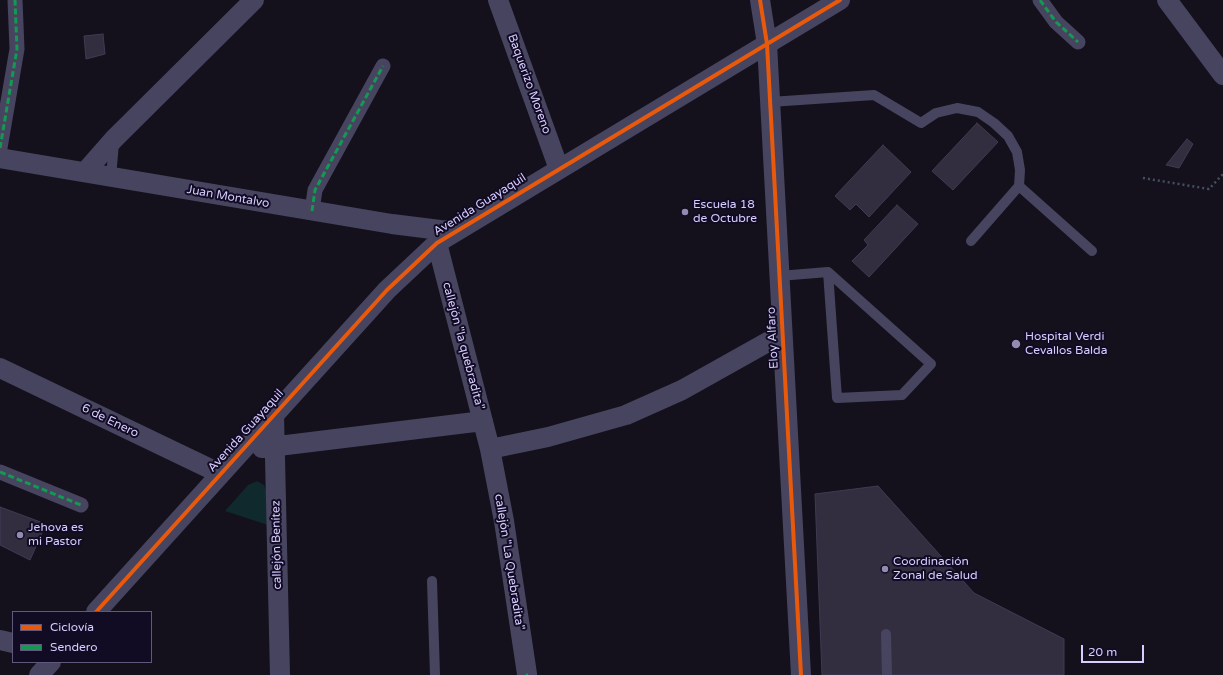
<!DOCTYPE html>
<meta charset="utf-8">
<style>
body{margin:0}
#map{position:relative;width:1223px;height:675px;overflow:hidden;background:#14111d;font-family:"Varela Round",sans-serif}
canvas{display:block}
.legend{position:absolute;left:12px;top:611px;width:140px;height:52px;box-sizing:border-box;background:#110b23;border:1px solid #60597b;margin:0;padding:5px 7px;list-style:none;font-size:12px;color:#d7cdff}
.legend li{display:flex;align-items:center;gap:8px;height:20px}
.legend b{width:20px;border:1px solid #60597b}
.scale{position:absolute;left:1081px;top:645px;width:63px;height:18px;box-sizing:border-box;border:2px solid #d7cdff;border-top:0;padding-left:5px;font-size:12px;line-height:14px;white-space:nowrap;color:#d7cdff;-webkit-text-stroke:3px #110b23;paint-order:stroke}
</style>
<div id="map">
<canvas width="1223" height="675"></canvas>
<ul class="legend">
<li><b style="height:5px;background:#e8590c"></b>Ciclovía</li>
<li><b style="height:5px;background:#139951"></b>Sendero</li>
</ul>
<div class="scale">20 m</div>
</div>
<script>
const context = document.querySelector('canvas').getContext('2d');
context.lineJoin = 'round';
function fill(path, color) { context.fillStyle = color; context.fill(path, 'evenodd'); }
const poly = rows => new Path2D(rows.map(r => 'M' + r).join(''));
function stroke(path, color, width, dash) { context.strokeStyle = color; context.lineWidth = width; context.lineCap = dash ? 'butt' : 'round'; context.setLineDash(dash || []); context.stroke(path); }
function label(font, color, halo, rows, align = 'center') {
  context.font = font + ' "Varela Round",sans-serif'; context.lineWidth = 4; context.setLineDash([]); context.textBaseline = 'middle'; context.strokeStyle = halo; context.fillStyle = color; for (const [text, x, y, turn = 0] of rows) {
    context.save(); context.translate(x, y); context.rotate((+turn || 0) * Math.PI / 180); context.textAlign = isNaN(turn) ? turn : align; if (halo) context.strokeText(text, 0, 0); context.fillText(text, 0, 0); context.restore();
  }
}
const green = poly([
 [257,481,264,485,266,490,268,525,225,511,248,485]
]);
const building = poly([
 [103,34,105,54,86,59,84,36,103,34],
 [977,123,998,142,953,190,932,171,977,123],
 [1187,139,1193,144,1179,168,1166,165,1187,139],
 [883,145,911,172,869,217,856,204,850,210,835,196,883,145],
 [897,205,918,224,869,277,852,261,868,245,864,240,897,205],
 [878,486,974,593,1064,639,1064,675,822,675,815,494,878,486],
 [0,507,46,524,30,560,0,545,0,507]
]);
const path = poly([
 [1143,178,1209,189,1223,174]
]);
const service = poly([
 [770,102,874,95,921,123,936,113,957,108,978,112,994,123,1008,136,1017,152,1020,170,1019,186,971,241],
 [111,177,114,143],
 [1019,186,1092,251],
 [779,276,828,272,837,398,902,395,931,364,828,272],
 [432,581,435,675],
 [886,634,887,675]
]);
const pedestrian = poly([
 [1040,0,1056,22,1078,42],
 [0,148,17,49,15,0],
 [312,211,315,190,383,66],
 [0,472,81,505]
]);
const minor = poly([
 [498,0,559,169],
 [760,0,767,44,801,675],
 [1167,0,1223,75],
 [0,158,392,224,440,230,456,231],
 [85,172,114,139,254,0],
 [437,243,490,449,504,521,527,674],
 [0,368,221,474],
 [274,415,280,675],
 [262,448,483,421],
 [490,449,548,437,626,415,682,390,782,334],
 [96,612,387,290,437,243,840,0],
 [0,640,13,643],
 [39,675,51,662]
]);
const quiet = poly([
 [1040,0,1056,22,1078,42],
 [0,148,17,49,15,0],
 [312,211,315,190,383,66],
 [0,472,81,505],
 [526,675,528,675]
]);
const cycleway = poly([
 [760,0,767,44,801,675],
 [96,612,387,290,437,243,840,0]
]);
const markers = [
 [685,212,4,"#938bb0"],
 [1016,344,5,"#938bb0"],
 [20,535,4,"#938bb0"],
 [885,569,4,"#938bb0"]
];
const streetNames = [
 ["Baquerizo Moreno",529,84,70],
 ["Juan Montalvo",228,197,10],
 ["Avenida Guayaquil",480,205,-32],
 ["Eloy Alfaro",773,338,-93],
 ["callejón \"la quebradita\"",463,346,75],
 ["6 de Enero",110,421,26],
 ["Avenida Guayaquil",246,431,-48],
 ["callejón Benítez",277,545,-91],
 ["callejón \"La Quebradita\"",509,562,81]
];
const poiNames = [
 ["Escuela 18",693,205],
 ["de Octubre",693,219],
 ["Hospital Verdi",1025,337],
 ["Cevallos Balda",1025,351],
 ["Jehova es",28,528],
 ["mi Pastor",28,542],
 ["Coordinación",893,562],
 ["Zonal de Salud",893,576]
];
fill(green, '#0f292c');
fill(building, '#322e40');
stroke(building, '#413a52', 1);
stroke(path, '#425060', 2.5, [2, 3]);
stroke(service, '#47445f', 10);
stroke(pedestrian, '#47445f', 15);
stroke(minor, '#47445f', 20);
stroke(quiet, '#139951', 3, [6, 3]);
stroke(cycleway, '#e8590c', 4);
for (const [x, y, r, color] of markers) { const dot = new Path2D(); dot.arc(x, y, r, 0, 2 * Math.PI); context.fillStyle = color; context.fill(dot); stroke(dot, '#110b23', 1.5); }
label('12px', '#d7cdff', '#110b23', streetNames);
label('12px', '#d7cdff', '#110b23', poiNames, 'left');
</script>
